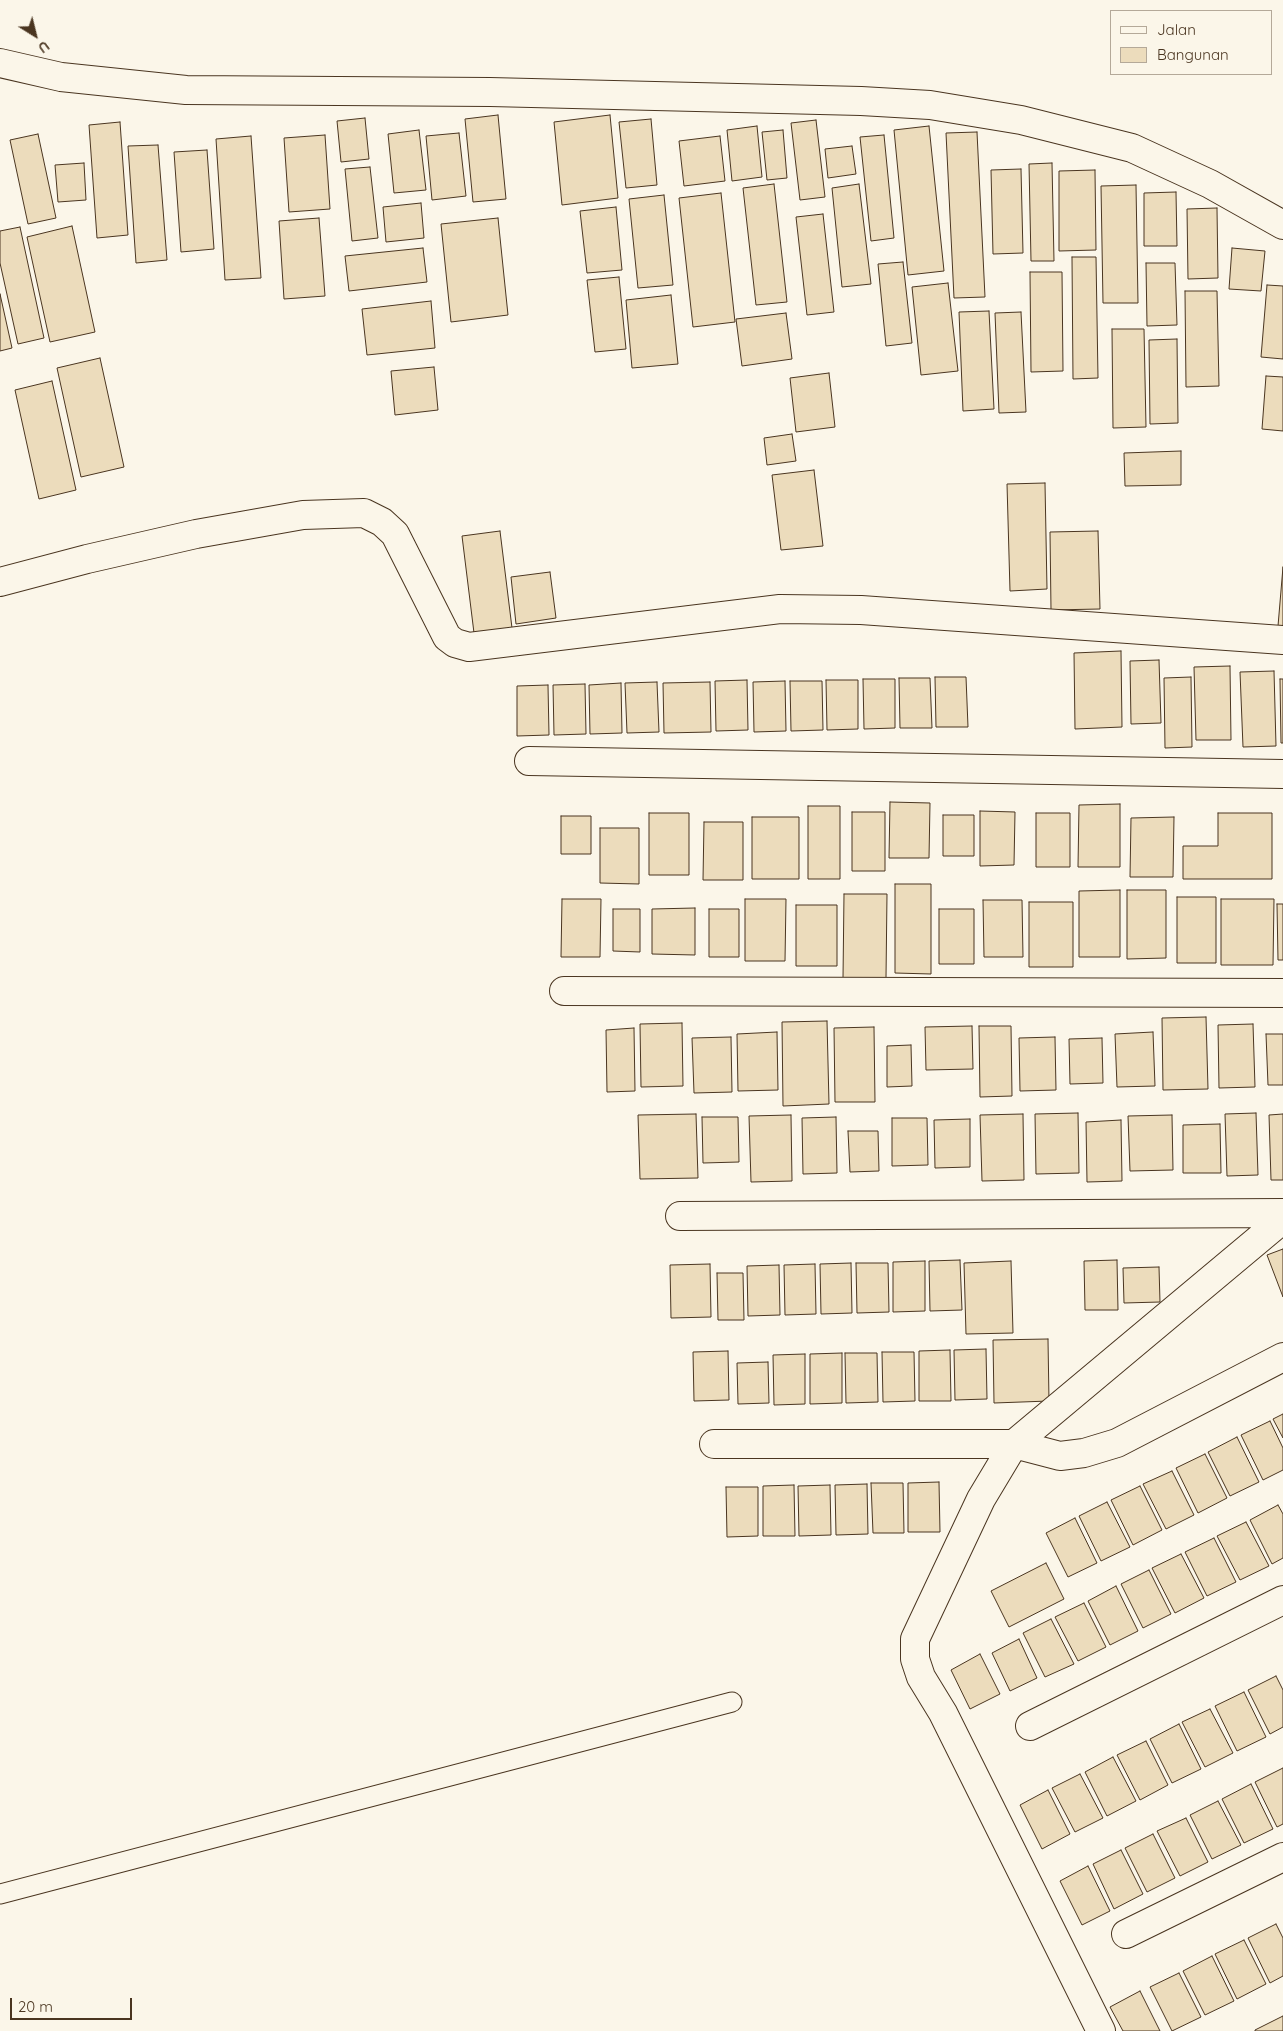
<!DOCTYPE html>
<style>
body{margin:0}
#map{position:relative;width:1283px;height:2031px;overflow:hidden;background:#fbf6e9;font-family:Quicksand,sans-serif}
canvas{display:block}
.legend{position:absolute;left:1110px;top:10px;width:162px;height:65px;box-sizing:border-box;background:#fbf6e9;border:1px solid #b4a999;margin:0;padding:6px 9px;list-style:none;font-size:15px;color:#4a3520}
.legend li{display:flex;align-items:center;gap:10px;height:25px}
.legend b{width:25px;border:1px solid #b4a999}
.north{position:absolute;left:10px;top:10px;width:50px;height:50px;-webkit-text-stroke:4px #fbf6e9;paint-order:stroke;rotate:144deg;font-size:14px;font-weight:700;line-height:20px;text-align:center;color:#4a3520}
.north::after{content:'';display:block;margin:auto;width:18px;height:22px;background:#4a3520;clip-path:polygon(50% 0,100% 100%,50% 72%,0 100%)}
.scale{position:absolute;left:10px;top:1998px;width:122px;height:22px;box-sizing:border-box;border:2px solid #4a3520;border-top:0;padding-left:6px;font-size:15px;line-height:18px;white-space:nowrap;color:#4a3520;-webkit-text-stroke:4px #fbf6e9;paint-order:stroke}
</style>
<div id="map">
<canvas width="1283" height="2031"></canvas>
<ul class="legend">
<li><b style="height:6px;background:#fbf6e9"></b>Jalan</li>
<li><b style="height:14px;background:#ecdcbc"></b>Bangunan</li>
</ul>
<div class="north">U</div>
<div class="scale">20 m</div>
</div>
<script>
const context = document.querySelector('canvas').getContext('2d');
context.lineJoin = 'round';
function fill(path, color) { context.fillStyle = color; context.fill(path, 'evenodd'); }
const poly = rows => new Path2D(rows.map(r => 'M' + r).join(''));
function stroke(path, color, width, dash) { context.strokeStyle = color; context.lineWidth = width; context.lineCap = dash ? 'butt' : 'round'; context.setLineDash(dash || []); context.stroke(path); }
const building = poly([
 [498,115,506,199,473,202,465,119,498,115],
 [610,115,618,198,562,205,554,122,610,115],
 [365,118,369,159,341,162,337,121,365,118],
 [651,119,657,185,626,188,619,122,651,119],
 [816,120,825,197,800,200,791,123,816,120],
 [120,122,128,235,97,238,89,125,120,122],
 [757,126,762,177,732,181,727,130,757,126],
 [929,126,944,271,908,275,894,130,929,126],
 [419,130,426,190,394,193,388,134,419,130],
 [783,130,787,178,767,180,762,132,783,130],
 [977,132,985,297,954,298,946,133,977,132],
 [459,133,466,196,432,200,426,136,459,133],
 [38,134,56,218,28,224,10,140,38,134],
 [325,135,330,209,289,212,284,138,325,135],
 [884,135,894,238,871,241,860,137,884,135],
 [251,136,261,278,225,280,216,139,251,136],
 [720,136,725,181,684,186,679,141,720,136],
 [158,145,167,260,136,263,128,146,158,145],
 [852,146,856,174,828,178,825,149,852,146],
 [207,150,214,249,181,252,174,152,207,150],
 [84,163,86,200,58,202,55,165,84,163],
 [1052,163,1054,261,1031,261,1029,164,1052,163],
 [370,167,378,238,352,241,345,169,370,167],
 [1021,169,1023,253,993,254,991,170,1021,169],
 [1095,170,1096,250,1059,251,1059,171,1095,170],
 [774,184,787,302,756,305,743,188,774,184],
 [859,184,871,284,842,287,832,188,859,184],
 [1136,185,1138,303,1103,303,1101,186,1136,185],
 [1176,192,1177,246,1144,246,1144,193,1176,192],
 [721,193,735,322,693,327,679,198,721,193],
 [664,195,673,285,638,288,629,199,664,195],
 [421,203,424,238,386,242,383,207,421,203],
 [616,207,622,270,587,273,580,211,616,207],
 [1217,208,1218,278,1188,279,1187,209,1217,208],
 [823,214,834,312,807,315,796,217,823,214],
 [319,218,325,296,284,299,279,221,319,218],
 [498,218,508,315,451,322,441,224,498,218],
 [72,226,95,332,50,342,27,237,72,226],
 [20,227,44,338,18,344,0,263,0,231,20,227],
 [423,248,427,282,349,291,345,256,423,248],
 [1232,248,1265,251,1261,291,1229,289,1232,248],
 [1072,257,1096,257,1098,378,1073,379,1072,257],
 [903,262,912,343,886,346,878,264,903,262],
 [1146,263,1175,263,1177,325,1147,326,1146,263],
 [1030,272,1062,272,1063,371,1031,372,1030,272],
 [619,277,626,349,595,352,587,280,619,277],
 [948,283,958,371,921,375,912,287,948,283],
 [1267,285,1283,286,1283,359,1261,357,1267,285],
 [1185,291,1217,291,1219,386,1186,387,1185,291],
 [0,294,12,348,0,351,0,294],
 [671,295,678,364,632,368,626,300,671,295],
 [431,301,435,348,367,355,362,309,431,301],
 [989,311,994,409,963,411,959,312,989,311],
 [1021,312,1026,412,999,413,995,313,1021,312],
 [786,313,792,359,742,366,736,319,786,313],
 [1112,329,1144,329,1146,427,1113,428,1112,329],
 [1177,339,1178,423,1150,424,1149,340,1177,339],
 [100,358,124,467,81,477,57,368,100,358],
 [434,367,438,410,395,415,391,371,434,367],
 [829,373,835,427,796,432,790,378,829,373],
 [1266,376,1283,377,1283,431,1262,429,1266,376],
 [52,381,76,490,39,499,15,390,52,381],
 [792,434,796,461,767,465,764,438,792,434],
 [1181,451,1181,485,1125,486,1124,453,1181,451],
 [814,470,823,546,781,550,772,475,814,470],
 [1045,483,1047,589,1010,591,1007,484,1045,483],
 [500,531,512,628,474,633,462,536,500,531],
 [1098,531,1100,609,1051,610,1050,532,1098,531],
 [1283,567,1283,627,1278,626,1283,567],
 [550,572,556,618,516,624,511,577,550,572],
 [1121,651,1122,727,1075,729,1074,653,1121,651],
 [1159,660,1161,723,1131,724,1130,661,1159,660],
 [1230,666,1231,740,1196,740,1194,667,1230,666],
 [1274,671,1276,746,1243,747,1240,672,1274,671],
 [935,677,966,677,968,727,936,727,935,677],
 [1191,677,1192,747,1165,748,1164,678,1191,677],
 [899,678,930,678,932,728,900,728,899,678],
 [863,679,895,679,895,728,864,729,863,679],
 [1280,679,1283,679,1283,743,1281,743,1280,679],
 [747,680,748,730,716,731,715,681,747,680],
 [826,680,858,680,858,729,827,730,826,680],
 [785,681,786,731,754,732,753,682,785,681],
 [790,681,822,681,823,730,791,731,790,681],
 [657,682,659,732,627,733,625,683,657,682],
 [710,682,711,732,664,733,663,683,710,682],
 [621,683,622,733,590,734,589,685,621,683],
 [585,684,586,734,554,735,553,685,585,684],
 [548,685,549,735,517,736,517,686,548,685],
 [890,802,930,803,929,858,889,858,890,802],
 [1120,804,1120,867,1078,867,1079,805,1120,804],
 [808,806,840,806,840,879,808,879,808,806],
 [980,811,1015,812,1014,865,980,866,980,811],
 [852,812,885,812,885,871,852,871,852,812],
 [649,813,689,813,689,875,649,875,649,813],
 [1036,813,1070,813,1070,867,1036,867,1036,813],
 [1218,813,1272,813,1272,879,1183,879,1183,846,1218,846,1218,813],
 [943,815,974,815,974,856,943,856,943,815],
 [561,816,591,816,591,854,561,854,561,816],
 [752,817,799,817,799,879,752,879,752,817],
 [1174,817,1173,877,1130,877,1131,818,1174,817],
 [704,822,743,822,743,880,703,880,704,822],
 [600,828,639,828,639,884,600,883,600,828],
 [895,884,931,884,931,974,895,973,895,884],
 [1120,890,1120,957,1079,957,1079,891,1120,890],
 [1127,890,1166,890,1166,958,1127,959,1127,890],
 [844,894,887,894,886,978,843,978,844,894],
 [1177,897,1216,897,1216,963,1177,963,1177,897],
 [562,899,601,899,600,957,561,957,562,899],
 [745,899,786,899,785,961,745,961,745,899],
 [1221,899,1274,899,1273,965,1221,965,1221,899],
 [983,900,1022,900,1023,957,984,957,983,900],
 [1029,902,1073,902,1073,967,1029,967,1029,902],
 [1277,904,1283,904,1283,960,1278,960,1277,904],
 [796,905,837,905,837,966,796,966,796,905],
 [695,908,695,955,652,954,652,909,695,908],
 [613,909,640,909,640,952,613,951,613,909],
 [709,909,739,909,739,957,709,957,709,909],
 [939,909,974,909,974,964,939,964,939,909],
 [1206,1017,1208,1089,1163,1090,1162,1018,1206,1017],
 [827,1021,829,1104,783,1106,782,1022,827,1021],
 [682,1023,683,1086,641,1087,640,1024,682,1023],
 [1253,1024,1255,1087,1219,1088,1218,1025,1253,1024],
 [972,1026,973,1069,926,1070,925,1027,972,1026],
 [979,1026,1011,1026,1012,1096,980,1097,979,1026],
 [874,1027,875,1102,835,1102,834,1028,874,1027],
 [634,1028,635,1091,607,1092,606,1030,634,1028],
 [777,1032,778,1090,738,1091,737,1034,777,1032],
 [1153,1032,1155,1086,1117,1087,1115,1034,1153,1032],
 [1266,1034,1283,1034,1283,1085,1268,1085,1266,1034],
 [731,1037,732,1092,694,1093,692,1038,731,1037],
 [1055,1037,1056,1090,1020,1091,1019,1038,1055,1037],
 [1102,1038,1103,1083,1070,1084,1069,1039,1102,1038],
 [911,1045,912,1086,887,1087,887,1046,911,1045],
 [1078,1113,1079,1173,1036,1174,1035,1114,1078,1113],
 [1256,1113,1258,1175,1227,1176,1225,1114,1256,1113],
 [696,1114,698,1178,640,1179,638,1115,696,1114],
 [1023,1114,1024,1180,982,1181,980,1115,1023,1114],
 [1283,1114,1283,1180,1271,1180,1269,1115,1283,1114],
 [791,1115,792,1181,751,1182,749,1116,791,1115],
 [1172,1115,1173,1170,1130,1171,1128,1116,1172,1115],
 [702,1117,738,1117,739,1162,703,1163,702,1117],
 [836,1117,837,1173,803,1174,802,1118,836,1117],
 [892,1118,927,1118,928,1165,892,1166,892,1118],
 [970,1119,970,1167,935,1168,934,1120,970,1119],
 [1121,1120,1122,1181,1087,1182,1086,1122,1121,1120],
 [1220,1124,1221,1173,1183,1173,1183,1125,1220,1124],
 [848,1131,878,1131,879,1171,850,1172,848,1131],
 [1283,1249,1283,1297,1267,1255,1283,1249],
 [960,1260,962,1310,930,1311,929,1261,960,1260],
 [1117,1260,1118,1310,1085,1310,1084,1261,1117,1260],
 [925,1261,925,1311,893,1312,893,1262,925,1261],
 [1011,1261,1013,1333,966,1334,964,1263,1011,1261],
 [851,1263,852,1313,821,1314,820,1264,851,1263],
 [856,1263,888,1263,889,1312,857,1313,856,1263],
 [710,1264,711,1317,671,1318,670,1265,710,1264],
 [815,1264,816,1314,785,1315,784,1265,815,1264],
 [779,1265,780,1315,748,1316,747,1266,779,1265],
 [1159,1267,1160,1302,1124,1303,1123,1268,1159,1267],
 [717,1273,743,1273,744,1320,718,1320,717,1273],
 [1048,1339,1049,1401,994,1403,993,1340,1048,1339],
 [986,1349,987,1399,955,1400,954,1350,986,1349],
 [950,1350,951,1401,919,1401,919,1351,950,1350],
 [728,1351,729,1400,694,1401,693,1352,728,1351],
 [882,1352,914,1352,915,1401,883,1402,882,1352],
 [842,1353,842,1403,810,1404,810,1354,842,1353],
 [845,1353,877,1353,878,1402,846,1403,845,1353],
 [805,1354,805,1404,774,1405,773,1355,805,1354],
 [768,1362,769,1403,738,1404,737,1363,768,1362],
 [1283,1414,1283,1438,1273,1419,1283,1414],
 [1270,1421,1283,1448,1283,1470,1263,1480,1241,1435,1270,1421],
 [1237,1437,1259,1482,1230,1496,1208,1452,1237,1437],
 [1205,1454,1227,1498,1198,1513,1176,1468,1205,1454],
 [1172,1471,1194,1515,1166,1529,1143,1484,1172,1471],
 [939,1482,940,1532,908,1532,908,1483,939,1482],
 [871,1483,903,1483,904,1533,873,1533,871,1483],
 [867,1484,868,1534,836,1535,835,1485,867,1484],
 [794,1485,795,1536,763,1536,763,1486,794,1485],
 [830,1485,831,1535,799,1536,798,1486,830,1485],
 [1140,1486,1162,1530,1133,1545,1111,1500,1140,1486],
 [726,1487,758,1487,758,1536,727,1537,726,1487],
 [1107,1502,1130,1547,1101,1561,1079,1516,1107,1502],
 [1278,1505,1283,1514,1283,1558,1272,1564,1250,1520,1278,1505],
 [1075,1518,1097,1563,1068,1577,1046,1533,1075,1518],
 [1246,1522,1269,1566,1240,1580,1217,1536,1246,1522],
 [1214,1538,1236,1582,1207,1596,1185,1552,1214,1538],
 [1181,1554,1204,1598,1175,1613,1152,1568,1181,1554],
 [1046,1563,1064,1599,1009,1627,991,1591,1046,1563],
 [1149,1570,1171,1614,1143,1628,1121,1584,1149,1570],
 [1116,1586,1138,1631,1110,1645,1088,1601,1116,1586],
 [1084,1603,1106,1647,1078,1661,1055,1617,1084,1603],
 [1051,1619,1074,1664,1045,1677,1023,1633,1051,1619],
 [1019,1639,1037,1678,1010,1691,992,1653,1019,1639],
 [980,1654,1000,1694,970,1709,951,1670,980,1654],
 [1276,1676,1283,1690,1283,1727,1270,1734,1248,1690,1276,1676],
 [1244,1692,1266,1737,1237,1751,1215,1706,1244,1692],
 [1210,1709,1233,1753,1205,1767,1182,1722,1210,1709],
 [1179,1724,1201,1769,1172,1783,1150,1739,1179,1724],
 [1146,1741,1168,1785,1140,1800,1117,1755,1146,1741],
 [1113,1757,1136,1801,1107,1816,1085,1772,1113,1757],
 [1283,1768,1283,1824,1277,1827,1255,1782,1283,1768],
 [1080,1774,1103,1818,1075,1832,1052,1788,1080,1774],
 [1251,1784,1273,1829,1244,1843,1222,1799,1251,1784],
 [1048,1790,1070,1834,1042,1849,1020,1805,1048,1790],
 [1218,1801,1241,1845,1212,1859,1190,1815,1218,1801],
 [1186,1818,1208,1862,1180,1876,1157,1831,1186,1818],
 [1153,1834,1175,1878,1147,1892,1125,1848,1153,1834],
 [1121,1850,1143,1894,1114,1909,1093,1864,1121,1850],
 [1088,1866,1110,1911,1082,1925,1060,1881,1088,1866],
 [1276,1924,1283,1938,1283,1976,1270,1983,1248,1938,1276,1924],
 [1244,1940,1266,1984,1237,1999,1215,1954,1244,1940],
 [1212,1956,1234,2001,1205,2015,1183,1971,1212,1956],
 [1179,1973,1201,2017,1172,2031,1150,1987,1179,1973],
 [1140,1991,1160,2031,1123,2031,1110,2007,1140,1991],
 [1283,2016,1283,2031,1255,2031,1255,2030,1283,2016]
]);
const lane = poly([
 [0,1894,732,1702]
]);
const street = poly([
 [0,63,61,77,186,90,490,92,861,101,930,105,1021,120,1132,148,1210,184,1283,225],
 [0,582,87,559,196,534,303,515,364,513,382,522,395,534,447,637,455,643,469,647,780,609,861,610,1283,640],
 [529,761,1283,774],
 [564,991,1283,993],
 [680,1216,1283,1213],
 [714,1444,1014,1444,1060,1456,1084,1453,1117,1443,1283,1357],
 [1030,1726,1283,1600],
 [1126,1934,1283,1857],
 [1101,2031,943,1713,921,1677,915,1659,915,1639,981,1499,1014,1444,1283,1219]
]);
fill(building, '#ecdcbc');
stroke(building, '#4a3520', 1);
stroke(lane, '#4a3520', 21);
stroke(street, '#4a3520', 30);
stroke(lane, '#fbf6e9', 19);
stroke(street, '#fbf6e9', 28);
</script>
